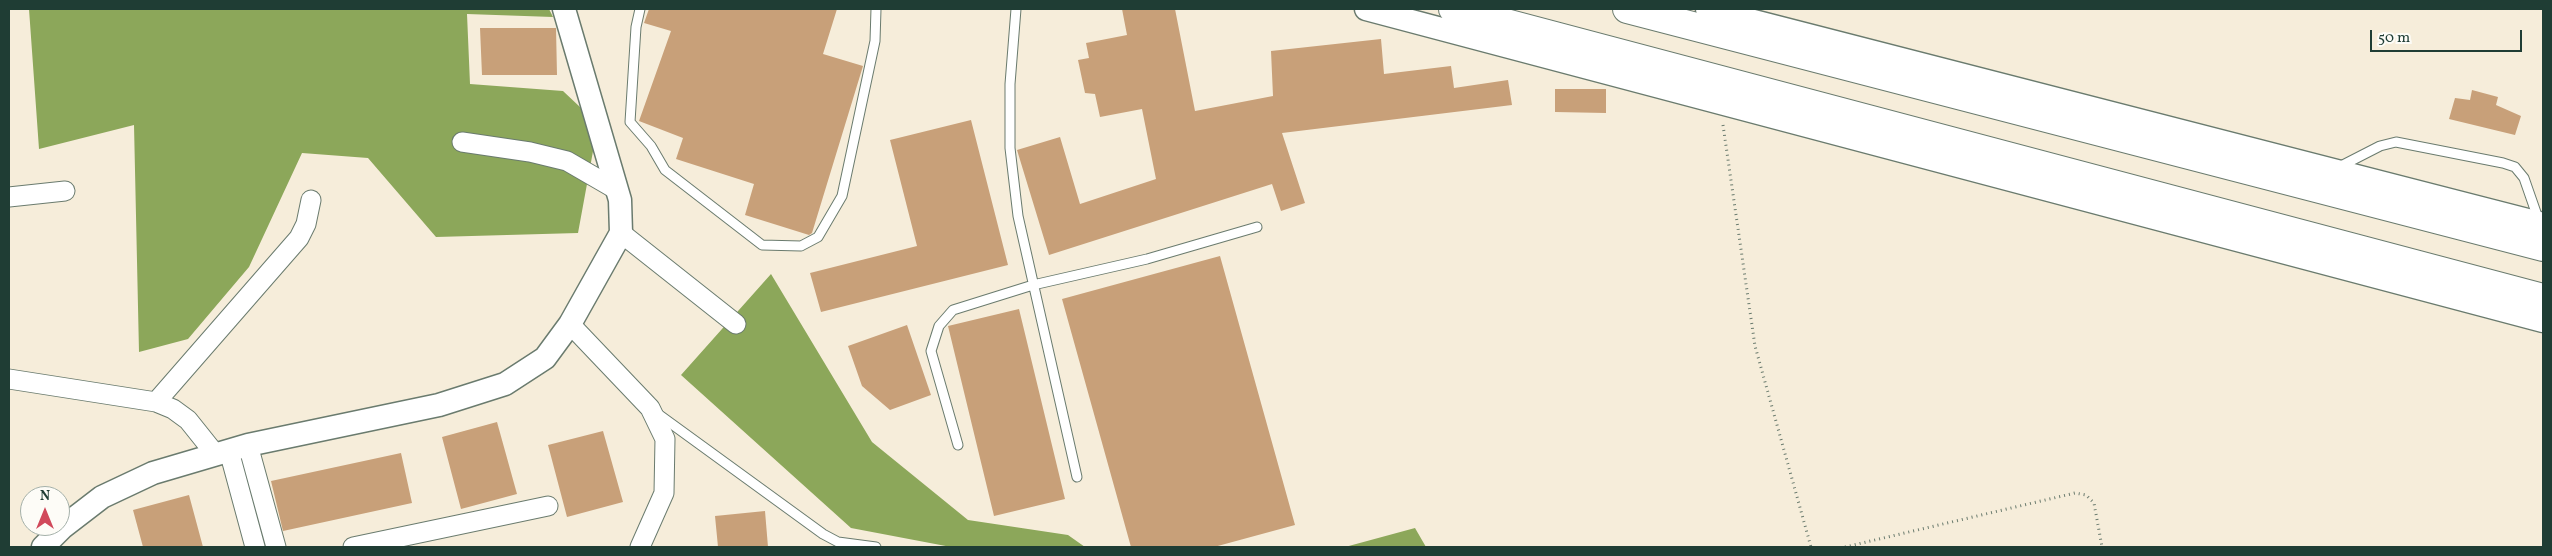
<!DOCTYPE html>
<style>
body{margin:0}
#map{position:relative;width:2552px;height:556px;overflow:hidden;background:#f6edda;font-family:Vollkorn,serif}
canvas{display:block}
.frame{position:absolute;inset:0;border:10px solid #1f3d34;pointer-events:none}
.north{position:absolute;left:20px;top:486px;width:50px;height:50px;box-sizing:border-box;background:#fdfcf7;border:1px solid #a4b0a9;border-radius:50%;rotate:0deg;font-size:14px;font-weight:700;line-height:20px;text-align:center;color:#1f3d34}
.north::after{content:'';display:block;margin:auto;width:18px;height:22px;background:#d1495b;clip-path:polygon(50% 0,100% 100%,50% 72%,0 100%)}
.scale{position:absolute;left:2370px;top:30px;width:152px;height:22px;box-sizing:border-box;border:2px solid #1f3d34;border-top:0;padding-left:6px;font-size:15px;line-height:18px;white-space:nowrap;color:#1f3d34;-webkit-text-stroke:4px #fdfcf7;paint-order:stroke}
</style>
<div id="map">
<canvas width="2552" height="556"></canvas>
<div class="frame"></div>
<div class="north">N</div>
<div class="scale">50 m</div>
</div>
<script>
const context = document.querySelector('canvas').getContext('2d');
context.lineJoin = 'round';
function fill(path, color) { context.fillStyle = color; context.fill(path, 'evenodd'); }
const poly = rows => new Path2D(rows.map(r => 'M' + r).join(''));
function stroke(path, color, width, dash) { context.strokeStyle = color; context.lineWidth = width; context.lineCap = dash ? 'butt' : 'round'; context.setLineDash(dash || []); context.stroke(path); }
const forest = poly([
 [29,9,549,9,553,17,467,14,470,84,563,91,598,124,578,233,436,237,368,158,302,153,249,267,188,339,139,352,134,125,39,149],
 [771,274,872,442,968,520,1068,535,1085,547,951,547,851,528,681,375],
 [1415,528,1426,547,1345,547]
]);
const building = poly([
 [649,9,837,9,823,54,863,66,812,233,809,235,745,215,754,184,676,159,683,138,639,121,671,31,644,23],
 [1122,9,1175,9,1195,111,1273,96,1271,51,1381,39,1384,74,1451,66,1454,88,1508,80,1512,105,1282,133,1305,203,1281,211,1272,184,1049,255,1017,150,1060,137,1080,204,1156,179,1142,109,1100,117,1095,94,1085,93,1078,60,1089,58,1086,43,1127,35],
 [480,28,556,28,557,75,482,75],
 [1555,89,1606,89,1606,113,1555,112],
 [2472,90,2498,97,2496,105,2521,116,2515,135,2449,119,2455,98,2470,100],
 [971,120,1008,265,821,312,810,273,917,246,890,140],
 [1220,256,1295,525,1214,547,1131,547,1062,299],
 [1019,309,1065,499,994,516,948,326],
 [907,325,931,395,890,410,862,386,848,346],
 [497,422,517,494,461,509,442,437],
 [603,431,623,502,567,517,548,445],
 [401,453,412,503,283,531,271,481],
 [189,495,203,547,143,547,133,510],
 [765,511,768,547,718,547,715,516]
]);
const path = poly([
 [1723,125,1755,346,1811,547],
 [1845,547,2075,493,2086,495,2094,503,2102,547]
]);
const service = poly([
 [640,9,636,27,630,122,651,146,665,170,762,245,801,246,818,237,842,196,875,41,876,9],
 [1016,9,1010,84,1010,148,1018,216,1077,477],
 [2339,167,2380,146,2396,142,2503,163,2515,167,2524,178,2539,221],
 [658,414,823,534,838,542,876,547],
 [958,445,931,351,939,326,953,310,1033,285,1147,259,1257,227]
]);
const minor = poly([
 [462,142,530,152,567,161,617,190],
 [9,197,65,191],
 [621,233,736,324],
 [570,324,650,408,665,439,664,493,640,547],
 [9,379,156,402,173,409,188,420,216,455],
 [156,402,299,238,306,224,311,200],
 [248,445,276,547],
 [229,451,255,547],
 [353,547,548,506]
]);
const tertiary = poly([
 [1366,9,2543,321],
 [1707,9,2543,224],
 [43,547,63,527,102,497,153,473,248,445,439,405,505,384,545,358,570,324,621,233,620,200,564,9]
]);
const trunk = poly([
 [1453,9,2543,298],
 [1627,9,2543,247]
]);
fill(forest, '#8ca75a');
fill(building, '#c8a079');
stroke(service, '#6a7b6e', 11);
stroke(minor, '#6a7b6e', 21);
stroke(tertiary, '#6a7b6e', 25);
stroke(trunk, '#6a7b6e', 30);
stroke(path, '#6a7b6e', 3, [1, 4]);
stroke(service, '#fff', 9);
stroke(minor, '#fff', 19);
stroke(tertiary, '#fff', 22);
stroke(trunk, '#fff', 28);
</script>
